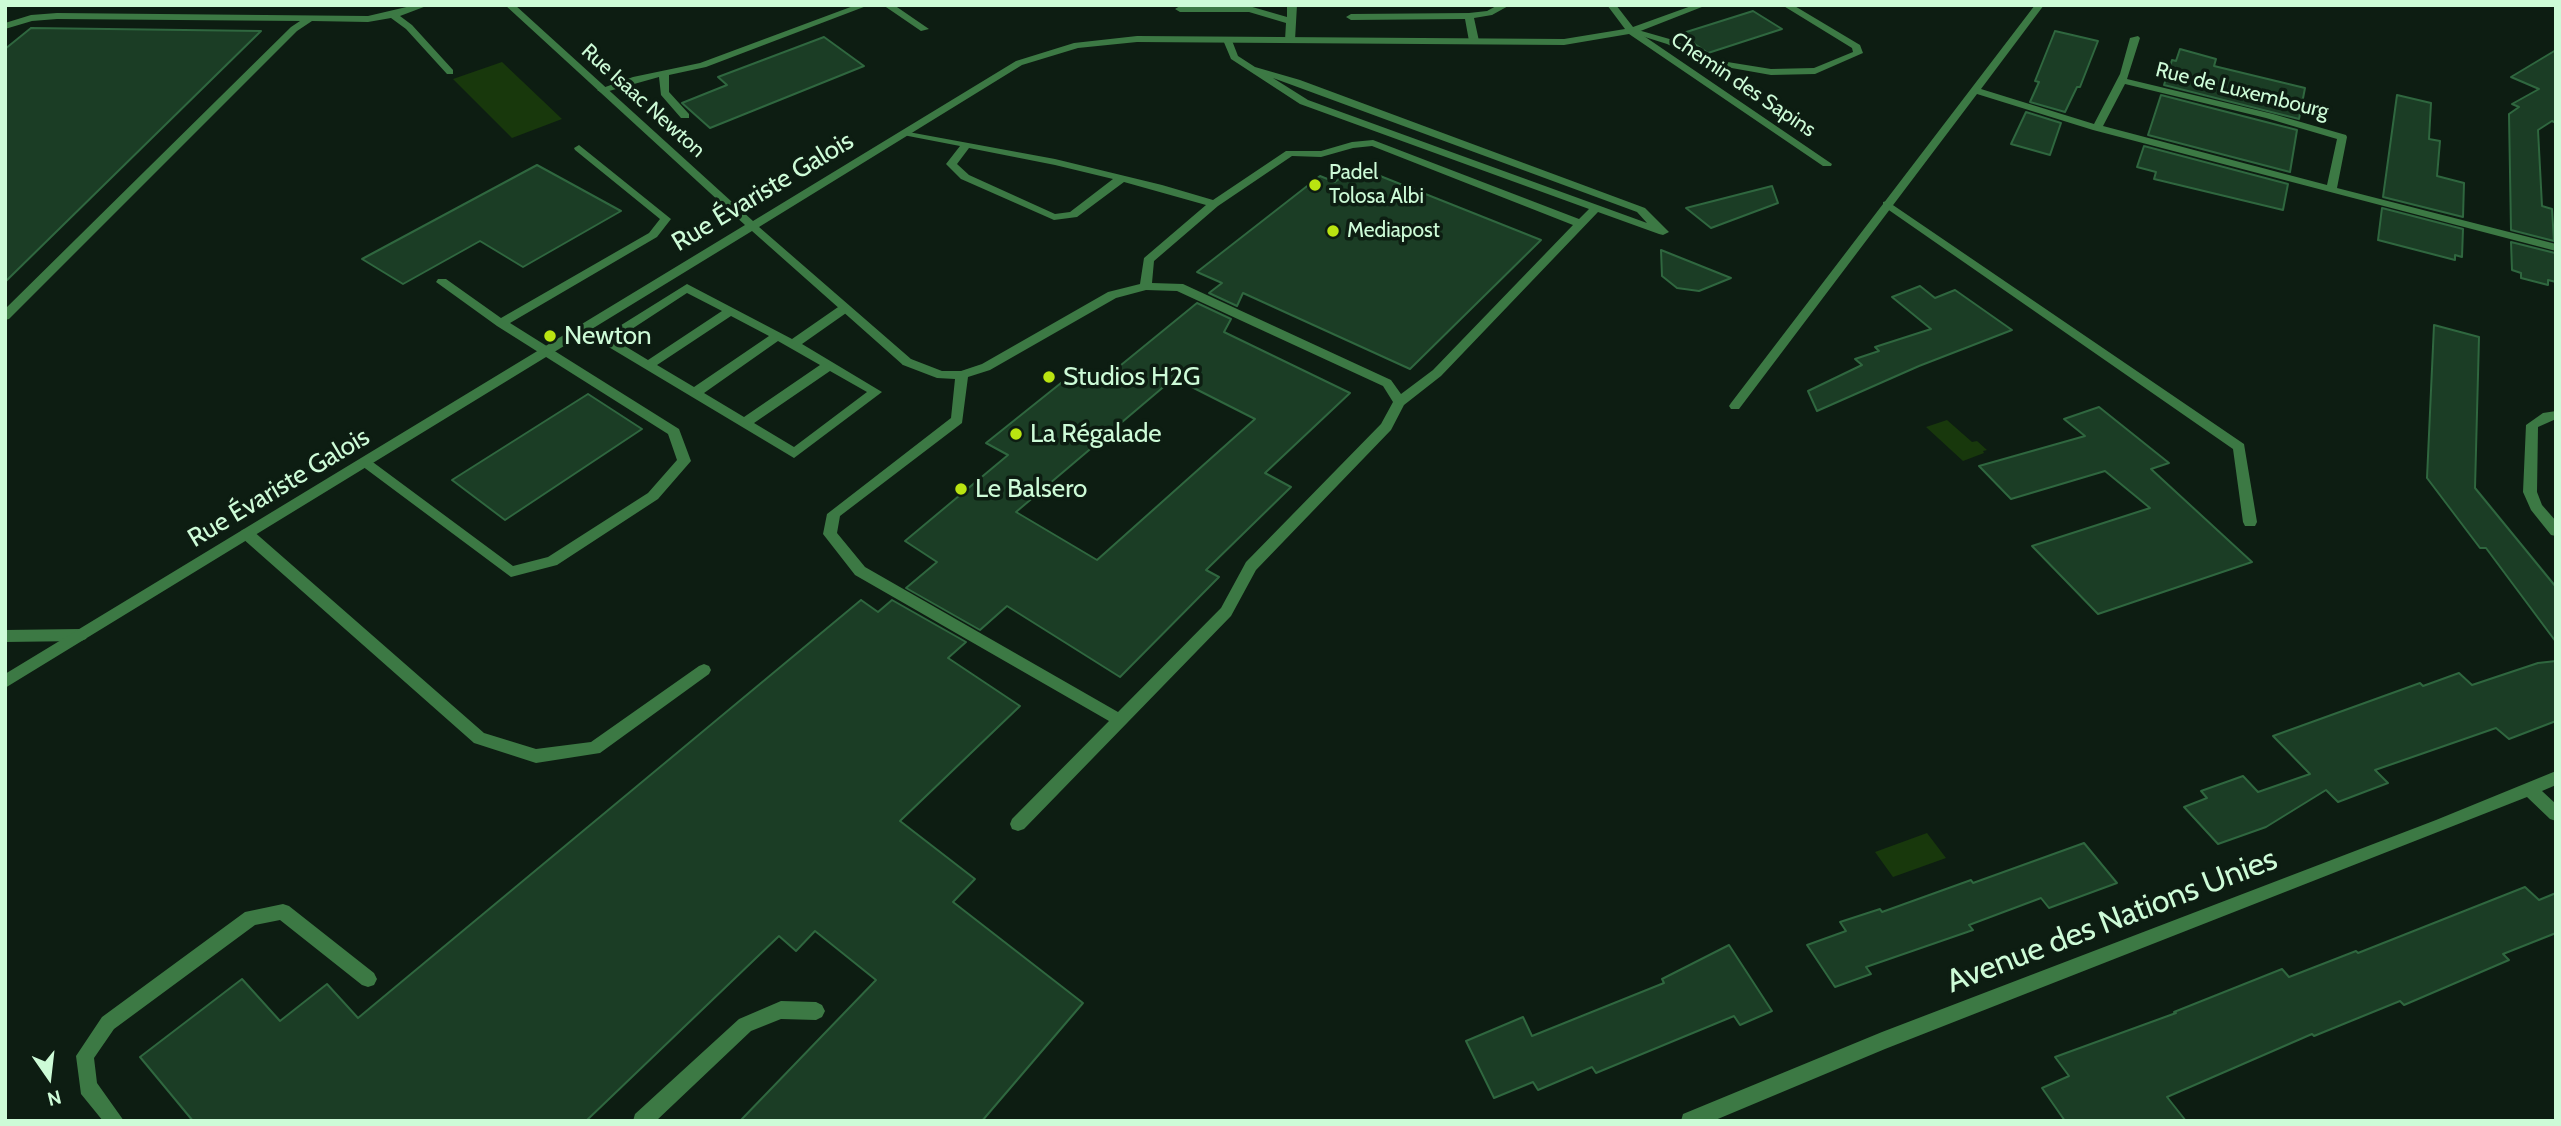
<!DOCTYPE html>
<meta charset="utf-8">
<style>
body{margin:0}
#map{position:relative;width:2561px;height:1126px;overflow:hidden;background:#0d1d12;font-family:Cabin,sans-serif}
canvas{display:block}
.frame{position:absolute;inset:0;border:7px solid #cdfbd7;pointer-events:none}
.north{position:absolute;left:14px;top:1042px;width:70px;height:70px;-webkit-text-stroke:5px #0d1d12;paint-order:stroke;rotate:166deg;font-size:19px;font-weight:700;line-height:28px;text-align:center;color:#cdfbd7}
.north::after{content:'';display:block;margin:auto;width:24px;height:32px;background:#cdfbd7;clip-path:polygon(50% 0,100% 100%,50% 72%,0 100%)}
</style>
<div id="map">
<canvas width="2561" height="1126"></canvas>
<div class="frame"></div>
<div class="north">N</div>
</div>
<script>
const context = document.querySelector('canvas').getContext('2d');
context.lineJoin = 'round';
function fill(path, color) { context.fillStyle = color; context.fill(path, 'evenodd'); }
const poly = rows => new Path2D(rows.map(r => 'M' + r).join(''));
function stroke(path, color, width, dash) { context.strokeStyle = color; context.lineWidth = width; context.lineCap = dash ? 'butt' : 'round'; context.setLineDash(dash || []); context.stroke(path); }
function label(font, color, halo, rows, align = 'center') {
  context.font = font + ' Cabin,sans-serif'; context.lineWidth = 7; context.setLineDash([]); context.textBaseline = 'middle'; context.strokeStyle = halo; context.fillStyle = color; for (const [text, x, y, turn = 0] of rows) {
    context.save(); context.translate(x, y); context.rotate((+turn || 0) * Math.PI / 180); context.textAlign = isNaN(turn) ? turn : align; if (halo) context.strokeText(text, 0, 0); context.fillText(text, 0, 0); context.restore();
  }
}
const water = poly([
 [502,62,562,119,512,138,453,79],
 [1947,420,1972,442,1977,441,1987,450,1983,451,1984,453,1963,461,1926,427],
 [1927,833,1946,858,1893,877,1875,852]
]);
const building = poly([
 [1753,11,1782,29,1708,53,1680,34,1753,11],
 [31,28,261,31,5,282,5,49,31,28],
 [2055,31,2098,41,2080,87,2077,87,2065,112,2030,102,2039,82,2035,81,2055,31],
 [824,37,864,66,710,128,682,103,727,85,718,77,824,37],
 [2180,49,2216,59,2214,66,2305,88,2299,119,2164,85,2172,60,2176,61,2180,49],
 [2556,50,2556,123,2552,121,2538,130,2542,206,2552,209,2554,241,2511,230,2509,114,2519,107,2512,104,2539,89,2511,77,2556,50],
 [2161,95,2297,130,2290,172,2148,135,2161,95],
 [2397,95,2431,103,2429,139,2440,141,2437,176,2464,183,2463,217,2383,197,2397,95],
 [2026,112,2061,123,2050,155,2011,144,2026,112],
 [2144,146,2288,184,2283,210,2154,179,2156,172,2137,167,2144,146],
 [537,165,621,211,523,267,480,241,403,284,362,259,537,165],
 [1355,166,1541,240,1410,369,1243,293,1237,306,1209,293,1222,283,1197,272,1320,176,1335,182,1355,166],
 [1772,186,1778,203,1711,228,1686,208,1772,186],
 [2382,208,2463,229,2462,257,2455,255,2455,260,2378,240,2382,208],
 [2511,242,2555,253,2556,282,2548,280,2548,285,2521,278,2521,273,2512,270,2511,242],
 [1661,250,1731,278,1699,291,1677,288,1662,276,1661,250],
 [1920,286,1935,298,1955,290,2012,330,1919,366,1817,411,1808,391,1862,365,1855,359,1879,351,1875,347,1931,329,1892,297,1920,286],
 [1197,303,1231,319,1224,332,1350,393,1265,473,1291,487,1206,570,1219,577,1120,677,1007,606,980,630,906,588,937,562,905,541,1008,455,986,443,1076,371,1099,383,1197,303],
 [1174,378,1255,419,1097,560,1016,512,1174,378],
 [2434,325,2479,337,2475,488,2556,587,2556,642,2486,548,2480,548,2427,478,2434,325],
 [588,394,642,429,505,520,452,480,588,394],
 [2099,407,2169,463,2151,469,2252,562,2098,614,2032,546,2150,508,2105,471,2011,499,1979,466,2085,436,2064,419,2099,407],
 [861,600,878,612,892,600,966,642,948,658,1020,706,900,821,975,879,953,902,1083,1003,982,1121,740,1121,876,980,815,931,796,951,779,936,586,1121,193,1121,140,1057,242,979,280,1021,327,984,358,1018,861,600],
 [2556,661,2556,721,2509,739,2496,728,2375,770,2388,783,2338,802,2326,790,2266,827,2218,844,2184,807,2207,798,2201,791,2243,776,2258,792,2310,774,2273,736,2420,683,2423,686,2459,673,2472,685,2538,663,2556,661],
 [2084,843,2117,883,2049,908,2041,898,1969,925,1973,930,1866,967,1871,974,1835,987,1807,945,1846,931,1840,922,1880,909,1882,912,1971,880,1973,883,2084,843],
 [2525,887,2539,900,2556,893,2556,933,2503,954,2509,960,2404,1005,2400,1001,2314,1036,2312,1034,2167,1097,2186,1121,2065,1121,2042,1088,2069,1076,2055,1057,2176,1013,2174,1012,2282,969,2289,977,2356,951,2358,953,2525,887],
 [1729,945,1772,1011,1740,1025,1734,1016,1596,1073,1592,1067,1538,1090,1533,1082,1494,1098,1466,1041,1523,1017,1532,1036,1664,983,1662,979,1729,945]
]);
const service = poly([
 [415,5,429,5,400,16,412,25,453,70,453,74,447,74,406,29,391,18,368,22,312,21,297,31,9,319,5,320,5,309,291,27,300,21,57,19,32,21,5,29,5,23,31,15,57,13,368,16,415,5],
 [856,5,869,5,706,67,669,75,669,92,689,114,689,118,681,118,661,95,659,77,602,93,597,90,633,77,700,63,856,5],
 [883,5,894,5,929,29,921,31,883,5],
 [1287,5,1297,5,1295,40,1290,43,1285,40,1286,23,1249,12,1180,12,1175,9,1180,6,1249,6,1287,17,1287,5],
 [1498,5,1510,5,1492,15,1474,18,1479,41,1474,44,1469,41,1465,19,1351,20,1346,17,1351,14,1469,13,1487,11,1498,5],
 [1782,5,1793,5,1860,45,1863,53,1815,74,1771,75,1709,64,1667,44,1626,31,1631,28,1673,40,1715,60,1771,69,1814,68,1853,52,1852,48,1782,5],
 [1225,38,1231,38,1238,56,1255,67,1300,80,1645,208,1669,232,1663,235,1659,234,1598,212,1441,376,1404,405,1391,430,1256,570,1231,616,1024,829,1018,831,1012,829,1010,824,1012,819,1109,721,855,575,823,534,827,514,951,418,955,379,937,378,903,365,901,362,903,359,911,359,942,371,961,371,982,364,1108,292,1140,284,1144,258,1206,205,1124,182,1077,217,1054,220,961,179,946,164,960,146,903,135,903,131,1055,159,1162,185,1213,200,1286,151,1321,151,1352,142,1373,140,1579,219,1589,209,1300,104,1231,59,1223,40,1225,38],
 [1273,78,1637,212,1647,223,1308,100,1273,78],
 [1372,146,1573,225,1433,370,1401,394,1391,380,1183,284,1152,283,1154,261,1218,206,1292,156,1321,157,1353,148,1372,146],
 [969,148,1055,165,1113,179,1070,212,1055,214,969,175,957,164,969,148],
 [1146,290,1177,291,1383,386,1393,402,1381,424,1246,562,1221,608,1118,712,865,567,837,533,840,516,962,423,968,377,990,370,1116,298,1146,290],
 [579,145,671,219,657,237,510,323,679,429,691,461,658,499,557,565,511,577,358,463,365,458,370,460,513,566,548,557,648,493,677,460,668,434,497,326,436,282,438,279,446,279,501,318,649,233,660,219,575,150,574,148,579,145],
 [1887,201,2244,444,2257,522,2255,526,2245,526,2243,522,2233,449,1883,206,1883,202,1887,201],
 [687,284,792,339,841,305,849,305,849,311,802,344,882,392,794,458,602,343,600,340,602,337,687,284],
 [687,293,722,311,648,360,615,340,687,293],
 [731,316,769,336,694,387,657,365,731,316],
 [778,341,820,365,744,417,704,393,778,341],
 [830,371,867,392,794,447,754,423,830,371],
 [247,529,252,530,484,733,536,749,591,742,699,666,704,664,709,666,711,670,709,674,600,753,536,763,474,743,242,538,240,534,242,530,247,529],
 [81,629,86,631,88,635,86,639,81,641,5,642,5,630,81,629],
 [283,904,289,906,374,973,377,979,374,985,368,987,362,985,280,920,255,925,114,1029,94,1058,97,1083,124,1121,103,1121,81,1094,76,1056,102,1017,245,912,283,904],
 [781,1001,816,1002,822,1005,825,1011,822,1017,816,1020,781,1019,751,1031,656,1121,633,1121,635,1114,739,1019,781,1001]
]);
const minor = poly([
 [505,5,515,5,753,221,1016,61,1074,43,1137,36,1564,39,1625,29,1607,5,1616,5,1633,27,1694,5,1707,5,1638,32,1832,164,1831,166,1823,166,1629,34,1564,45,1137,42,1078,48,1022,65,759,227,911,359,913,362,911,365,903,365,752,231,5,688,5,674,745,225,505,5],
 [2035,5,2044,5,1981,89,2094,124,2120,74,2130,38,2138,36,2140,38,2127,79,2273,114,2346,135,2347,137,2337,188,2556,244,2556,251,2093,130,1977,94,1739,409,1731,409,1729,406,1731,403,2035,5],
 [2125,84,2266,118,2337,139,2327,185,2103,126,2125,84],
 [2556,411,2556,419,2538,427,2537,492,2542,505,2556,521,2556,536,2551,535,2531,510,2523,492,2526,425,2543,413,2556,411],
 [2556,771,2556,785,2542,791,2556,804,2556,821,2550,819,2527,797,1885,1049,1713,1121,1681,1121,1683,1114,1882,1032,2436,820,2556,771]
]);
const markers = [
 [1315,185,7,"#bae411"],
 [1333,231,7,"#bae411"],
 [550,336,7,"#bae411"],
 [1049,377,7,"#bae411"],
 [1016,434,7,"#bae411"],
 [961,489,7,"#bae411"]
];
const farStreetnames = [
 ["Chemin des Sapins",1743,85,34],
 ["Rue de Luxembourg",2242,91,14],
 ["Rue Isaac Newton",643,101,42]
];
const farPoinames = [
 ["Padel",1329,173],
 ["Tolosa Albi",1329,197],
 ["Mediapost",1347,231]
];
const streetNames = [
 ["Rue Évariste Galois",763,192,-31],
 ["Rue Évariste Galois",279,488,-31]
];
const poiNames = [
 ["Newton",564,336],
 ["Studios H2G",1063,377],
 ["La Régalade",1030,434],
 ["Le Balsero",975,489]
];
const nearStreetnames = [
 ["Avenue des Nations Unies",2112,921,-21]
];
fill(water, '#18380c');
fill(building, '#1b3d25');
stroke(building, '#2f673f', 2);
fill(service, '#3c7944');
fill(minor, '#3c7944');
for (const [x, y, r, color] of markers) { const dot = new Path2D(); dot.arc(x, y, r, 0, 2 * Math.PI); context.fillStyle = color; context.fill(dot); stroke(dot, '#0d1d12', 2.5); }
label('21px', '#cdfbd7', '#0d1d12', farStreetnames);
label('21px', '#cdfbd7', '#0d1d12', farPoinames, 'left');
label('26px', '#cdfbd7', '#0d1d12', streetNames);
label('26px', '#cdfbd7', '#0d1d12', poiNames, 'left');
label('32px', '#cdfbd7', '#0d1d12', nearStreetnames);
</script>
